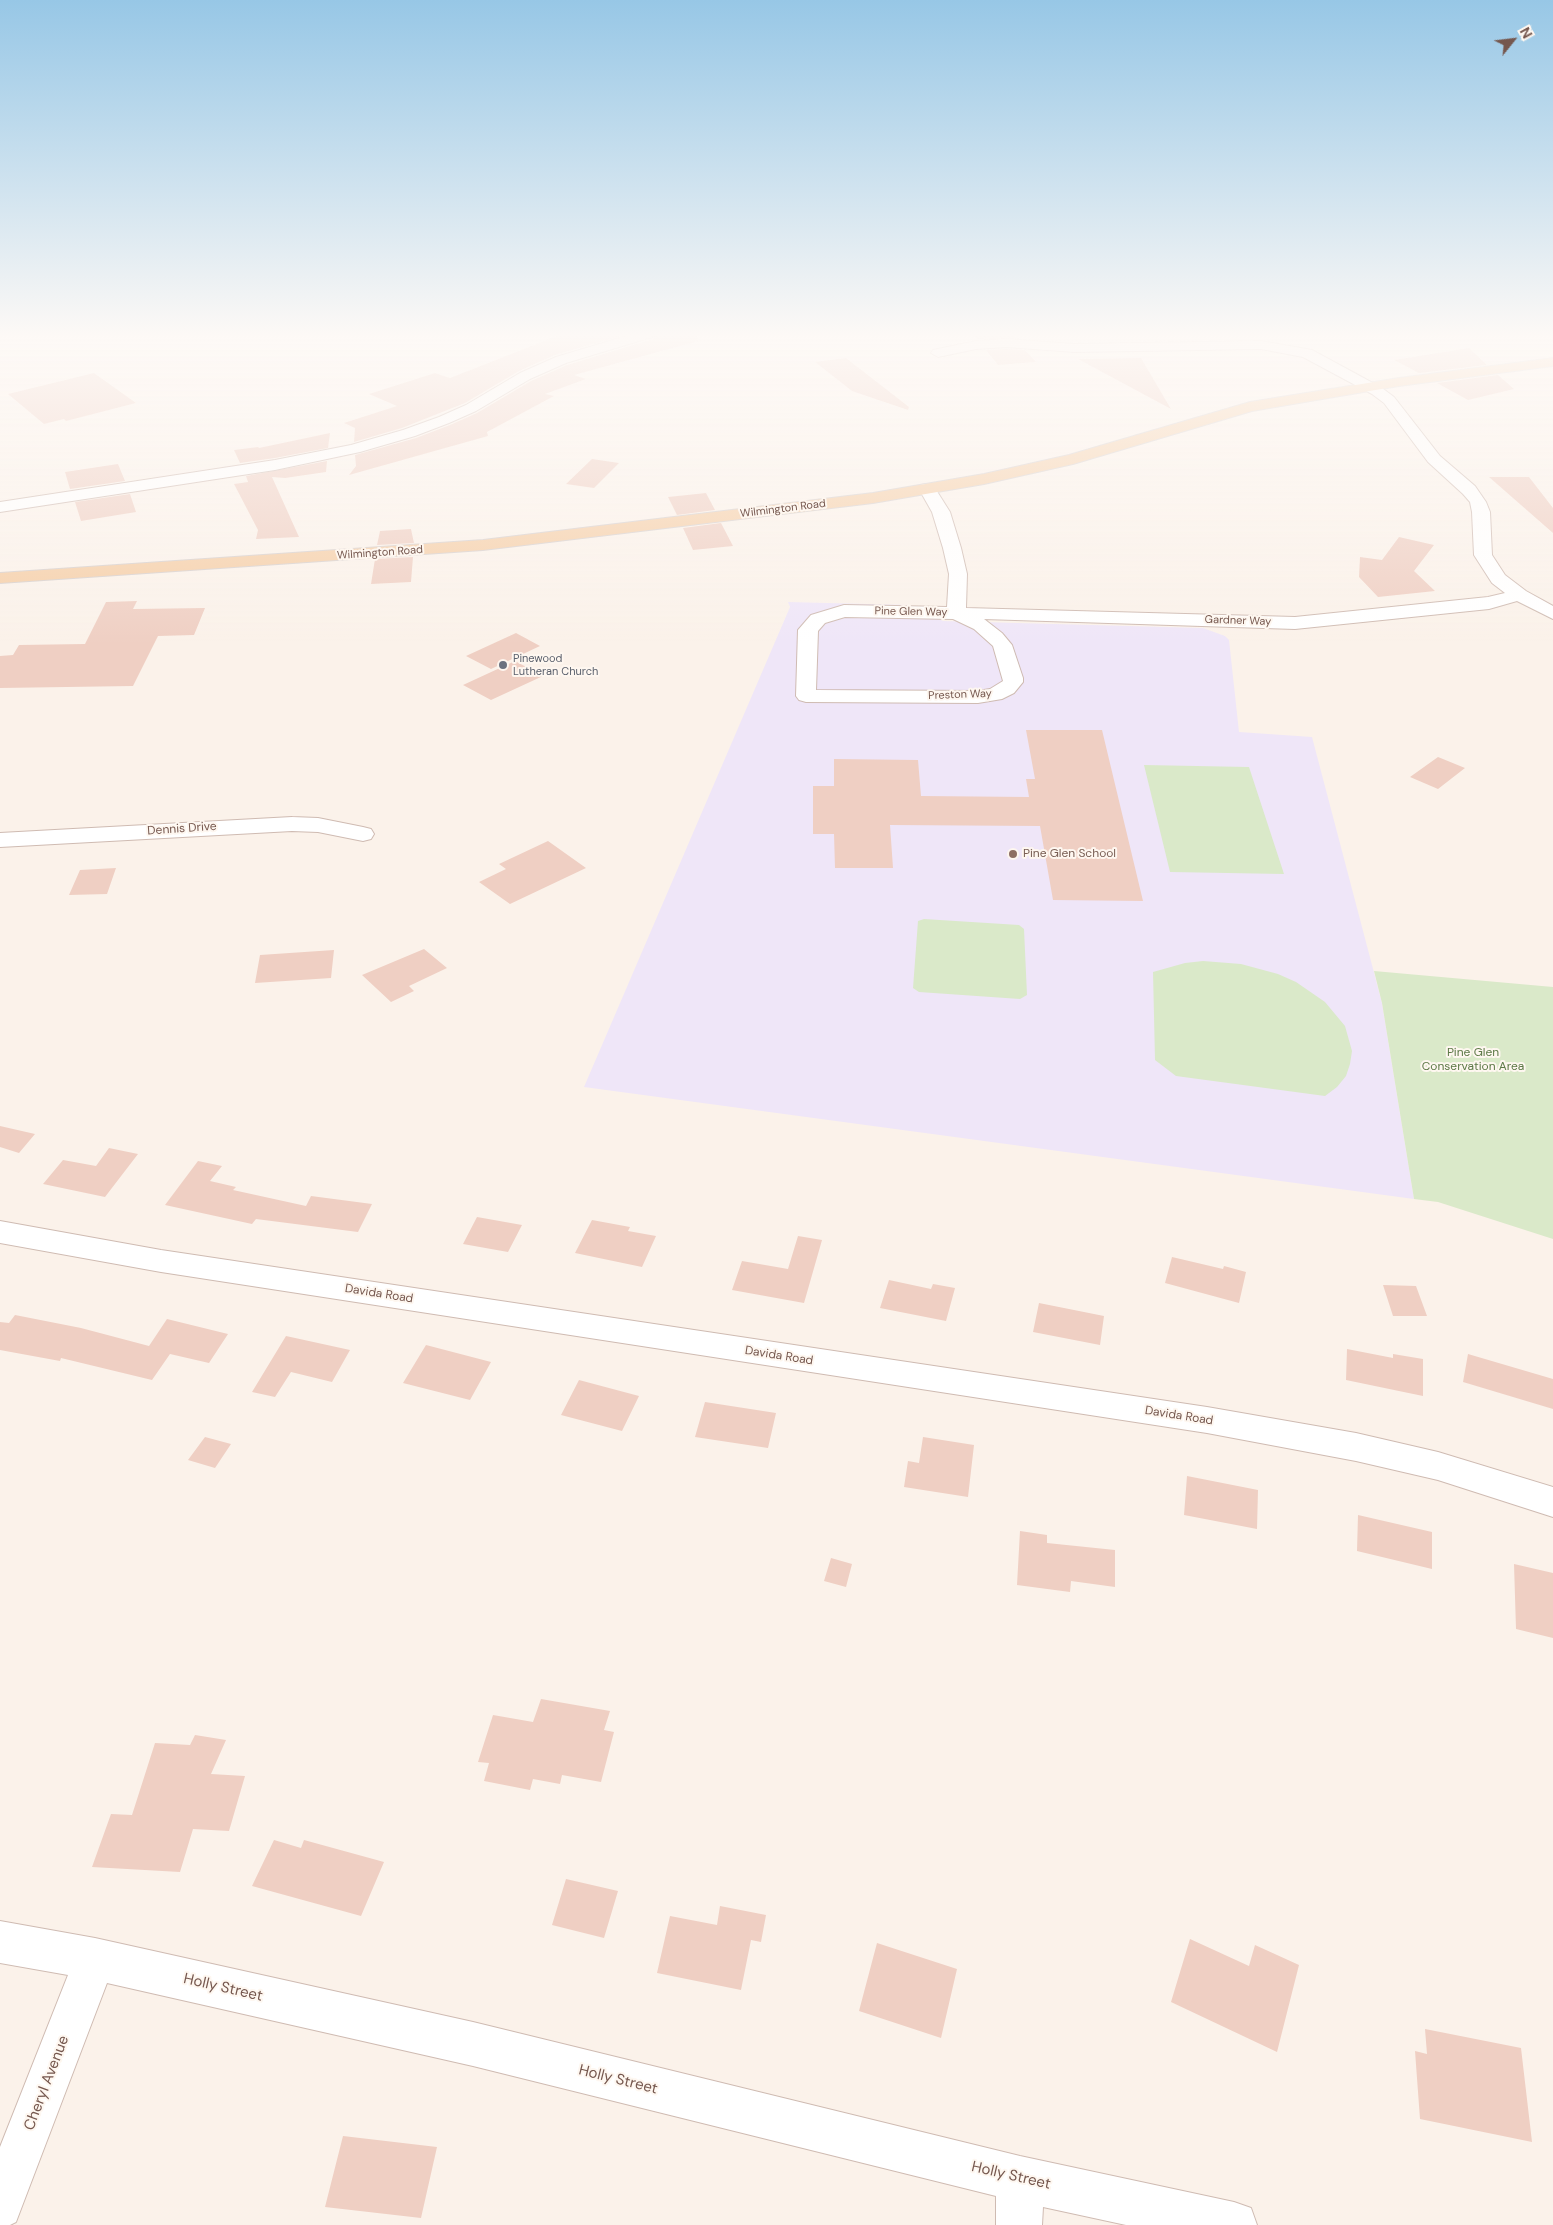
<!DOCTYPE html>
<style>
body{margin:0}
#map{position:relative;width:1553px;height:2225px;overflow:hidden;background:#fbf2ea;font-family:"DM Sans",sans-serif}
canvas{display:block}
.north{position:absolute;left:1488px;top:15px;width:50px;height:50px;-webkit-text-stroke:4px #fef7f0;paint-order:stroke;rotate:61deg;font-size:14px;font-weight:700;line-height:20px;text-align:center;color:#75574e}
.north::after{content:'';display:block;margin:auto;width:18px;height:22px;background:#75574e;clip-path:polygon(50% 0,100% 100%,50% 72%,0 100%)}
</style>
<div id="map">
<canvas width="1553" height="2225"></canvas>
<div class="north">N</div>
</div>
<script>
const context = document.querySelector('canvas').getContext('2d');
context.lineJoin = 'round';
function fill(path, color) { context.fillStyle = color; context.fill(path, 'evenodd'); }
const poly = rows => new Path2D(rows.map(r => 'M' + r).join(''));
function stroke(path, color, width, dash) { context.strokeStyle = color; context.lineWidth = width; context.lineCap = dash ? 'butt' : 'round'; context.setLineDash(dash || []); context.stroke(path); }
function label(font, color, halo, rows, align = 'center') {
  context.font = font + ' "DM Sans",sans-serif'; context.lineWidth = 4; context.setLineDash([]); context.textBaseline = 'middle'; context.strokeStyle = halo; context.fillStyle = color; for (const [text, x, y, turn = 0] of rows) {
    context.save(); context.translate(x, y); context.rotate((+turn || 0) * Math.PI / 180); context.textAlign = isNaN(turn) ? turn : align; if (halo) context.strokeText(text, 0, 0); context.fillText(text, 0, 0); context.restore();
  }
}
const education = poly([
 [788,602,909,605,943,621,1203,628,1225,636,1229,640,1239,732,1312,737,1382,1003,1414,1199,584,1087,790,607]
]);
const green = poly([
 [1144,765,1249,767,1284,874,1170,872],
 [924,919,1019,925,1024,929,1027,995,1020,999,919,992,913,988,918,921],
 [1203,961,1241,964,1278,974,1296,982,1325,1002,1345,1026,1352,1051,1350,1064,1346,1076,1337,1087,1325,1096,1176,1076,1155,1060,1153,972,1185,963],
 [1374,971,1553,987,1553,1239,1438,1202,1414,1199,1382,1003]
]);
const building = poly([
 [562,334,627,334,555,355,519,371,465,403,402,428,354,442,355,428,344,423,397,406,369,394,435,373,450,378],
 [656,334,697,334,698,341,574,375,586,379,545,394,554,396,487,432,488,436,349,475,356,466,355,455,416,438,450,425,477,413,531,381,567,365,653,339],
 [973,334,1011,334,1015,338,977,339],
 [1469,348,1487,365,1419,373,1394,360],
 [1006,349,1025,350,1036,362,998,365,986,350],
 [846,358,909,407,908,410,852,391,815,362],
 [1141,358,1171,409,1078,359],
 [94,373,136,403,66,421,64,419,44,424,8,394],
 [1498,375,1514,389,1468,400,1437,383],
 [330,433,328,448,275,458,240,463,234,450,258,447,259,448],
 [592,459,619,463,594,488,566,484],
 [327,461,326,472,285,478,272,477,299,537,256,539,258,530,234,484,248,482,246,476],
 [118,464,125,481,70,489,65,472],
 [1489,477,1529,477,1553,508,1553,533],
 [706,493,715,510,677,515,668,497],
 [130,494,136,512,81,521,75,502],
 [721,523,733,546,693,550,683,528],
 [411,529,414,543,377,545,380,531],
 [1399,537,1434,545,1414,571,1435,591,1378,597,1359,577,1360,557,1382,560],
 [413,557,411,582,371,584,375,559],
 [137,601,133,609,205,608,194,635,158,636,133,686,0,688,0,656,13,655,19,645,85,644,106,602],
 [516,633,540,646,491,669,466,656],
 [515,661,543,676,491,700,463,685],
 [1026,730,1102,730,1143,901,1053,900,1040,826,890,825,893,868,835,868,834,834,813,834,813,786,834,786,834,759,918,760,921,796,1029,797,1026,779,1035,779],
 [1438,757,1465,768,1438,789,1410,777],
 [548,841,586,868,510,904,479,882,506,869,499,864],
 [116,868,107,894,69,895,80,870],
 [424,949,447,968,409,986,414,991,391,1002,362,975],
 [334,950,331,978,255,983,260,955],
 [0,1126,35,1134,19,1153,0,1147],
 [109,1148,138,1154,105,1197,43,1184,63,1160,96,1166],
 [198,1161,222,1166,210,1181,236,1187,233,1190,306,1206,311,1196,372,1204,358,1232,256,1219,252,1224,165,1205],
 [477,1217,522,1225,508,1252,463,1244],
 [592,1220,630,1227,628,1231,656,1236,642,1267,575,1253],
 [798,1236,822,1240,804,1303,732,1290,742,1261,788,1269],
 [1172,1257,1223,1269,1224,1266,1246,1272,1239,1303,1165,1283],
 [889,1280,931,1289,933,1284,955,1288,946,1321,880,1308],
 [1383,1285,1416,1286,1427,1316,1393,1316],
 [1039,1303,1104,1316,1100,1345,1033,1332],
 [15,1315,81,1328,149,1346,167,1319,228,1334,209,1363,170,1354,152,1380,61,1358,60,1361,0,1350,0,1322,9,1323],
 [286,1336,350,1350,332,1382,291,1372,275,1397,252,1392],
 [426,1345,491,1362,470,1400,403,1383],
 [1347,1349,1393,1358,1393,1354,1423,1359,1423,1396,1346,1380],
 [1468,1354,1553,1379,1553,1409,1463,1382],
 [579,1380,639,1396,622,1431,561,1415],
 [705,1402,776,1413,768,1448,695,1437],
 [205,1437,231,1444,215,1468,188,1460],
 [923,1437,974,1445,968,1497,904,1487,908,1461,919,1463],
 [1187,1476,1258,1490,1257,1529,1184,1515],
 [1358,1515,1432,1532,1432,1569,1357,1551],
 [1020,1531,1047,1535,1047,1543,1115,1550,1115,1587,1071,1581,1070,1592,1017,1585],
 [831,1558,852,1564,846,1587,824,1581],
 [1514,1564,1553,1573,1553,1638,1516,1629],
 [541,1699,610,1711,604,1730,614,1732,601,1782,562,1775,560,1784,533,1779,530,1790,484,1781,489,1763,478,1762,493,1715,533,1722],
 [195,1735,226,1740,211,1774,245,1776,229,1831,193,1829,180,1872,92,1867,111,1814,132,1815,155,1743,190,1745],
 [274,1840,301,1848,304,1840,384,1862,361,1916,252,1886],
 [566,1879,618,1891,604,1938,552,1925],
 [720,1906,766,1915,761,1942,751,1940,741,1990,657,1973,670,1916,717,1925],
 [1190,1939,1249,1966,1255,1945,1299,1965,1277,2052,1171,2002],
 [877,1943,957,1969,941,2038,859,2011],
 [1425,2029,1521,2048,1532,2142,1420,2119,1415,2051,1427,2054],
 [343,2136,437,2147,421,2218,325,2207]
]);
const minor = poly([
 [633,334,654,334,652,337,566,363,530,379,476,411,449,423,415,436,360,452,275,470,0,512,0,502,275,460,351,445,403,430,439,417,466,405,520,373,556,357,633,334],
 [1006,339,1074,344,1261,341,1312,350,1382,388,1394,397,1440,456,1475,486,1486,502,1490,512,1492,555,1505,575,1526,591,1553,606,1553,619,1517,601,1489,609,1295,629,984,619,1002,633,1012,645,1023,678,1023,682,1014,693,1002,699,978,703,806,702,799,700,796,696,798,630,811,615,844,605,947,607,949,574,943,548,932,512,919,489,921,485,927,484,933,485,950,512,961,548,967,574,966,608,1295,617,1488,597,1505,593,1492,583,1474,555,1472,512,1470,502,1463,494,1428,462,1384,403,1372,394,1303,357,1261,349,1074,352,1006,347,976,349,938,357,931,353,933,350,976,341,1006,339],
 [845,617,953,619,974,629,993,646,1003,681,990,689,978,691,816,690,818,631,825,623,845,617],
 [292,817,318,818,363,827,371,829,374,834,371,839,363,841,318,832,292,831,0,847,0,833,292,817],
 [0,1221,161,1250,1207,1407,1356,1433,1438,1452,1553,1487,1553,1517,1438,1480,1356,1461,1207,1433,161,1272,0,1243,0,1221],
 [0,1921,95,1938,473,2022,1020,2156,1234,2202,1251,2208,1257,2225,1126,2225,1043,2207,1042,2225,996,2225,996,2196,473,2066,107,1983,16,2222,10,2225,0,2225,0,2147,68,1975,0,1963,0,1921]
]);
const major = poly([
 [1553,358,1553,366,1399,386,1252,411,1073,464,984,484,873,503,483,550,0,583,0,573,483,540,873,493,984,474,1069,455,1250,402,1399,378,1553,358]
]);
const markers = [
 [503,665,5,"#6b7280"],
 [1013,854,5,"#8d6e63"]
];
const farStreetnames = [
 ["Wilmington Road",783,509,-7],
 ["Wilmington Road",380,553,-4],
 ["Pine Glen Way",911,612,1],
 ["Gardner Way",1238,621,2],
 ["Preston Way",960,695,-2]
];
const farWorshipnames = [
 ["Pinewood",513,659],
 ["Lutheran Church",513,672]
];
const streetNames = [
 ["Dennis Drive",182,829,-4],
 ["Davida Road",379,1294,9],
 ["Davida Road",779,1356,9],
 ["Davida Road",1179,1416,9]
];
const educationNames = [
 ["Pine Glen School",1023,854]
];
const parkNames = [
 ["Pine Glen",1473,1053],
 ["Conservation Area",1473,1067]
];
const nearStreetnames = [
 ["Holly Street",223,1988,13],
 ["Holly Street",618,2080,14],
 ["Cheryl Avenue",47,2083,-69],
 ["Holly Street",1011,2176,13]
];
fill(education, '#efe6f8');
fill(green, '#dae9c9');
fill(building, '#efcfc3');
stroke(minor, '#cfbbb2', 2);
stroke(major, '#d8d0cd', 2);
fill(minor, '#fff');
fill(major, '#f5cea7');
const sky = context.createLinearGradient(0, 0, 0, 645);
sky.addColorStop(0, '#97c7e6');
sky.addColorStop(0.52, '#fdf9f6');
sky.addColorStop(1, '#fdf9f600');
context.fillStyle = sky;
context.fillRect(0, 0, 1553, 645);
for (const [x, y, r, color] of markers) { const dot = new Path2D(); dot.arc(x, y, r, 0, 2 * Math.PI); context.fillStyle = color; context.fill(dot); stroke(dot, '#fef7f0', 2); }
label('11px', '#75574e', '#fef7f0', farStreetnames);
label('11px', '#5b616d', '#fef7f0', farWorshipnames, 'left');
label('12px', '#75574e', '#fef7f0', streetNames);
label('12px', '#785e54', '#fef7f0', educationNames, 'left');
label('12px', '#5d7947', '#fef7f0', parkNames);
label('15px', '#75574e', '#fef7f0', nearStreetnames);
</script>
